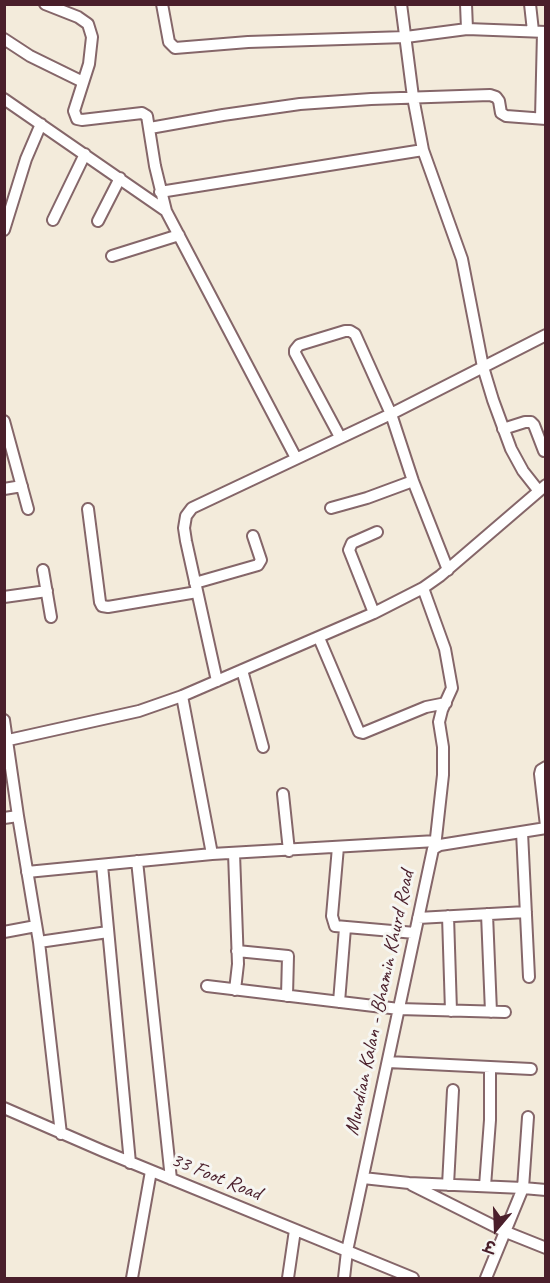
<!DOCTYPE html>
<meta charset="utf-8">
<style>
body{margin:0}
#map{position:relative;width:550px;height:1283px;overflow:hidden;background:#f3ebdb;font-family:Caveat,"Playpen Sans Deva",sans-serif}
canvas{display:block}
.frame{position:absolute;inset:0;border:6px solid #4a1f2b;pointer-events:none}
.north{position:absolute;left:466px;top:1199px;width:60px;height:60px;-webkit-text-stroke:4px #f6f6f2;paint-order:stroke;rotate:199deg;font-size:16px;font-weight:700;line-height:24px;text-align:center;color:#4a1f2b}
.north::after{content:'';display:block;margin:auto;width:21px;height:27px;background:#4a1f2b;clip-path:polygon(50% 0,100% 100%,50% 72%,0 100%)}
</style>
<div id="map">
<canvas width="550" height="1283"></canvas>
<div class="frame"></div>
<div class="north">उ</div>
</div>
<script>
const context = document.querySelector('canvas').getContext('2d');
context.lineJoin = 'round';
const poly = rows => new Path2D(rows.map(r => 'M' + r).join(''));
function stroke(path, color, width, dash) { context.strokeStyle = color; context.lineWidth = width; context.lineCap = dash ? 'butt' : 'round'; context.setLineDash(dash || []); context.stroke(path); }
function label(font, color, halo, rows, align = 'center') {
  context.font = font + ' Caveat,sans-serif'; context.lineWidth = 6; context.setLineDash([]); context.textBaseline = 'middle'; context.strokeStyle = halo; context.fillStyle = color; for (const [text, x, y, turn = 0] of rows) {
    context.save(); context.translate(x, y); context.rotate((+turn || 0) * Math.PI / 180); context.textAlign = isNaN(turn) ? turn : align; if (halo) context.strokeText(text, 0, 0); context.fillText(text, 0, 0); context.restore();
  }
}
const minor = poly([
 [45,4,78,17,88,24,92,37,89,64,74,111,77,119,82,120,142,113,147,116,155,166,166,211],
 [162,4,169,42,175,48,248,42,406,37,467,29,546,32],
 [401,4,413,97,423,150,462,259,483,367,493,400,511,449,523,471,538,490],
 [466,4,467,29],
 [530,4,533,31],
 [4,39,30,56,83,82],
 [4,99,166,211,296,458],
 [541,118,543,32],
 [150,128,223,115,300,104,371,99,490,95,496,97,499,101,501,113,506,116,546,119],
 [160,192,423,150],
 [53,220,85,154],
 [98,221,120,178],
 [4,230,26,159,41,124],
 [112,256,179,235],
 [4,421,28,509],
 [503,429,525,422,531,422,534,425,544,451],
 [340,437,295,353,295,350,299,345,345,331,350,331,355,334,391,414,413,481,448,570],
 [4,489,22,486],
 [331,508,367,498,413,481],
 [88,509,100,602,102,606,108,607,197,592],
 [43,570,51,617],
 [195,583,258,565,261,560,253,536],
 [423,588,445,649,452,688,442,710,439,722,443,747,443,775,435,847],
 [4,597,47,591],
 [374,613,349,550,352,543,377,532],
 [319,638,359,732,363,733,426,707,446,703],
 [242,670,263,747],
 [217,681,186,541,184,528,186,516,192,508,391,414,546,335],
 [182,696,212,854,436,841],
 [4,720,18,816,39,942,61,1134],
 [4,741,139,711,182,696,374,613,423,588,440,576,546,485],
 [546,767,541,770,540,774,546,826],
 [283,794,289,851],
 [4,818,18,816],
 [522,832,529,977],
 [338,847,332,916,335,926,415,933],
 [234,853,238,964,235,990],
 [137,861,171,1179],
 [102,865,130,1163],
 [27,872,212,854],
 [487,914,491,1012],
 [448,916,451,1011],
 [418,918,526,912],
 [4,932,36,926],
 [39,942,108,932],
 [237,951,288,956,287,996],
 [207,986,399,1009,505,1012],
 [339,1002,345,928],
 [388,1062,531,1069],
 [4,1108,103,1151,413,1278],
 [528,1117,523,1188,546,1190],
 [363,1178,409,1183,523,1188,486,1278],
 [412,1185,506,1232,546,1248],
 [448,1185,453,1090],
 [485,1186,490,1120,490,1067],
 [132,1278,151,1171],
 [288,1278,295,1230],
 [344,1278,347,1251,433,849,440,845,546,828]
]);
const streetNames = [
 ["Mundian Kalan - Bhamin Khurd Road",380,1003,-78],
 ["33 Foot Road",216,1177,22]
];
stroke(minor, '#856669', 14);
stroke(minor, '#fff', 10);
label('21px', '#4a1f2b', '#f6f6f2', streetNames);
</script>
